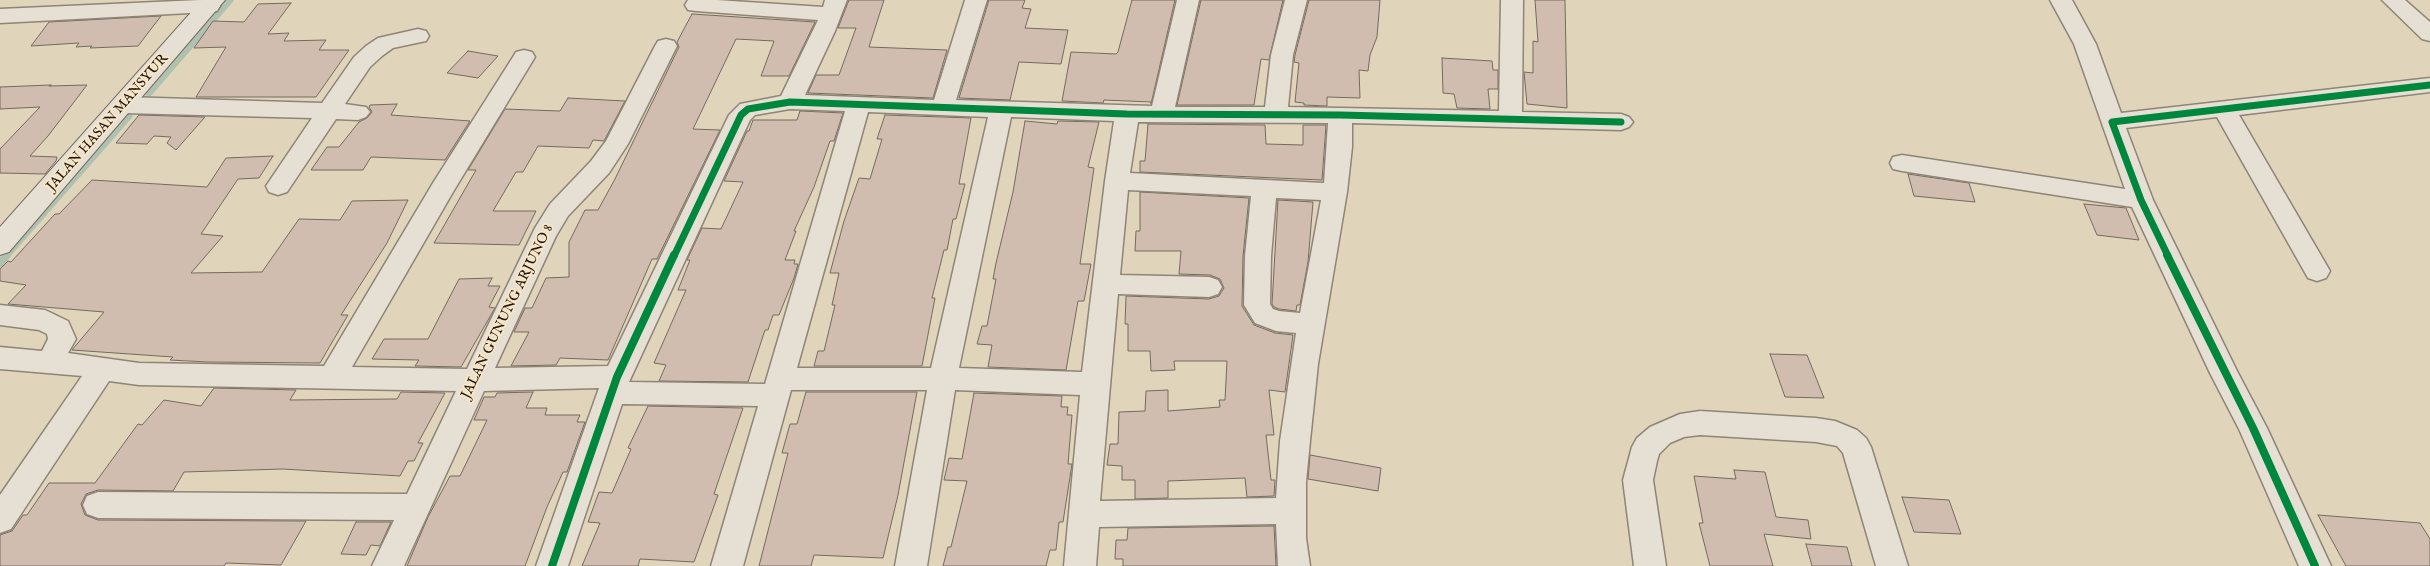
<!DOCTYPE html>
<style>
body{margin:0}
canvas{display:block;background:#e0d4bb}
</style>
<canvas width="2430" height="566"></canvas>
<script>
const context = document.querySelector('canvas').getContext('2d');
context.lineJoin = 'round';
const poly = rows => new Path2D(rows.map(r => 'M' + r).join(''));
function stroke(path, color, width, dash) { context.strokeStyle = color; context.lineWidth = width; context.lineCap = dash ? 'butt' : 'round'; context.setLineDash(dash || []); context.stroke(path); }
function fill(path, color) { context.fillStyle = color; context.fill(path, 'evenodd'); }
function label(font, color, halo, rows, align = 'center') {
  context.font = font + ' "IM FELL English",serif'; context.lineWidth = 4; context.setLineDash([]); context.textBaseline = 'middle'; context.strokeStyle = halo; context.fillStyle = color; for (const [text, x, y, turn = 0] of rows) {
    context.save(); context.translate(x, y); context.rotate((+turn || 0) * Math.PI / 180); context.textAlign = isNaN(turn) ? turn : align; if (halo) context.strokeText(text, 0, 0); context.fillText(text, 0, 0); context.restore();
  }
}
const streamFar1 = poly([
 [149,93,230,0],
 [6,256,129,116]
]);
const stream = poly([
 [0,263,7,255]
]);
const building = poly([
 [849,0,884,0,869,47,947,50,933,98,808,93,816,75,839,75,856,28,838,28,849,0],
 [989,0,1025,0,1022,8,1031,9,1025,28,1068,30,1061,64,1019,62,1010,100,959,98,989,0],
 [1132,0,1175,0,1151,104,1151,102,1104,100,1103,103,1062,101,1071,52,1116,54,1118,52,1132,0],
 [1201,0,1283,0,1269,60,1261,59,1254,105,1177,105,1201,0],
 [1309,0,1380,0,1377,37,1370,55,1368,71,1359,70,1360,98,1327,97,1327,106,1304,105,1304,103,1295,102,1299,63,1294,62,1295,55,1309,0],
 [1535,0,1565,0,1567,108,1527,104,1524,72,1533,73,1533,41,1538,42,1535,0],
 [291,3,268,34,289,33,284,41,326,40,319,50,349,50,316,97,196,97,226,47,194,48,213,21,244,22,258,4,291,3],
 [692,14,815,22,789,76,761,76,774,41,736,39,693,129,720,130,657,259,652,259,608,360,560,358,556,365,511,366,529,332,514,332,525,308,532,308,546,278,569,277,569,242,585,210,598,210,615,179,679,47,677,42,692,14],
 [161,16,138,46,90,48,92,46,76,47,79,43,31,46,49,22,161,16],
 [468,51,498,56,478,78,447,73,468,51],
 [1442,58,1492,61,1493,70,1498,70,1498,89,1488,89,1490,109,1457,108,1454,94,1443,93,1442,58],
 [51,85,49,86,87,85,48,136,30,156,57,157,56,161,45,174,0,173,0,149,40,107,0,109,0,87,51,85],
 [568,98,625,101,604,141,593,140,589,148,538,146,523,172,516,172,493,211,536,211,519,245,434,243,476,170,468,170,505,109,560,111,568,98],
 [397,104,391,115,470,121,445,160,371,157,363,170,311,170,327,147,339,147,359,122,367,118,372,112,369,107,370,105,397,104],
 [800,111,843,113,834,141,830,141,814,187,794,231,796,231,785,260,795,260,794,264,798,264,794,278,779,315,773,315,768,330,765,330,748,382,659,381,666,365,654,363,686,290,678,290,690,260,687,260,702,228,721,229,743,182,724,181,747,131,749,131,753,120,797,120,800,111],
 [139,115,205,117,176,150,167,143,171,137,154,136,147,144,116,143,139,115],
 [885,115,971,118,959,184,965,184,956,219,953,219,947,250,944,250,932,298,935,298,922,366,814,366,818,351,824,351,835,305,832,305,839,273,830,273,844,221,859,178,870,179,882,139,877,139,885,115],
 [1025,121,1057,124,1058,121,1099,122,1088,167,1094,168,1080,264,1091,264,1084,301,1078,301,1066,370,988,367,992,345,977,344,982,326,987,326,996,279,993,279,996,263,1013,192,1025,121],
 [1148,124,1265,125,1266,144,1303,145,1303,125,1326,125,1322,180,1140,172,1140,161,1145,161,1148,124],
 [273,156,259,178,238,179,201,234,223,236,191,273,262,272,299,219,340,220,352,201,408,200,387,243,341,315,348,315,320,363,207,362,170,360,173,357,72,350,104,312,8,304,26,285,0,281,0,269,8,261,11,262,55,214,59,214,92,180,207,187,226,158,273,156],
 [1908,174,1969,183,1975,202,1914,196,1908,174],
 [1140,192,1249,198,1243,256,1242,306,1254,325,1275,333,1293,335,1285,392,1269,390,1274,435,1266,435,1271,480,1275,480,1274,496,1247,497,1245,478,1168,481,1168,498,1135,499,1135,480,1122,480,1122,466,1107,465,1110,444,1118,444,1119,412,1145,411,1146,391,1168,390,1168,411,1220,407,1219,400,1225,400,1227,361,1174,361,1175,370,1151,371,1150,351,1128,351,1128,324,1125,324,1126,296,1209,299,1219,296,1224,288,1220,279,1210,275,1179,274,1181,251,1135,251,1136,231,1140,231,1140,192],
 [1278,200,1313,202,1308,262,1300,305,1297,305,1296,311,1279,309,1274,307,1272,304,1278,200],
 [2084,204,2126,208,2139,240,2097,235,2084,204],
 [492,278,488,286,500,286,489,307,495,308,461,367,415,366,419,360,372,359,384,339,428,339,459,279,492,278],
 [1770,354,1807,355,1824,398,1785,397,1770,354],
 [214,388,296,390,290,400,397,399,401,392,445,393,418,443,423,443,414,461,408,461,400,476,283,469,184,472,173,491,98,490,86,494,81,504,85,515,98,520,306,521,281,565,226,563,224,566,0,566,0,535,12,531,23,515,27,515,49,483,95,483,138,424,142,425,164,400,201,406,214,388],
 [533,392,526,408,547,408,545,415,580,415,577,422,585,422,567,472,563,472,547,507,525,566,407,566,428,517,450,476,460,476,487,420,474,420,484,397,495,397,497,393,533,392],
 [806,392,917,392,898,495,883,558,814,555,811,566,759,566,788,453,782,453,790,424,797,424,806,392],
 [974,393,1062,396,1061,407,1068,407,1067,415,1072,415,1068,464,1072,464,1063,522,1059,522,1056,550,1050,550,1046,566,943,566,948,547,951,547,967,481,944,480,949,458,962,459,974,393],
 [648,406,743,408,714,494,718,495,694,562,640,559,638,566,582,566,600,523,588,522,599,492,612,493,631,449,628,448,648,406],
 [1310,455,1381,468,1378,491,1308,479,1310,455],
 [1734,470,1765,472,1776,517,1808,520,1811,539,1764,534,1773,566,1710,566,1699,523,1703,523,1694,476,1736,479,1734,470],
 [1902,497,1949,500,1961,534,1914,532,1902,497],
 [2318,515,2420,523,2430,539,2430,566,2346,566,2318,515],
 [356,522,391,522,380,546,371,545,366,555,341,554,356,522],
 [1274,526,1276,566,1123,566,1123,559,1115,559,1116,540,1127,540,1128,528,1274,526],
 [1806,544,1847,547,1852,566,1812,566,1806,544]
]);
const street = poly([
 [200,0,217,1,220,6,217,11,209,12,0,23,0,9,200,0],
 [688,0,717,0,823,7,825,0,847,0,835,31,805,95,934,100,965,0,987,0,956,100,1152,106,1177,0,1199,0,1175,107,1265,107,1271,55,1285,0,1307,0,1293,55,1288,107,1499,111,1501,0,1523,0,1522,112,1621,114,1629,117,1633,122,1629,127,1621,130,1352,123,1352,147,1347,192,1318,364,1310,441,1306,482,1306,538,1310,566,1278,566,1276,524,1099,527,1096,566,1064,566,1080,395,955,390,927,566,895,566,927,390,791,390,743,566,711,566,758,406,622,404,568,566,536,566,599,388,484,391,404,566,372,566,394,520,98,518,87,514,83,505,87,496,98,492,407,494,456,391,139,385,109,381,11,529,0,533,0,495,82,376,0,369,0,347,42,351,48,339,47,334,39,330,0,325,0,305,45,310,68,321,76,339,68,353,139,363,324,366,433,183,513,57,516,52,524,50,532,52,535,57,453,192,352,367,467,369,535,228,550,204,591,161,606,141,655,46,658,41,666,39,674,41,677,46,628,144,609,173,568,216,556,236,495,368,608,366,729,115,740,104,781,96,818,20,696,11,688,10,685,5,688,0],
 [790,109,845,111,765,384,629,382,750,120,755,115,790,109],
 [868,112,988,117,931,368,797,368,868,112],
 [1011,117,1114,121,1105,181,1082,372,959,368,1011,117],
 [1138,122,1328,123,1324,183,1130,173,1138,122],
 [1128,190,1251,196,1245,256,1244,305,1255,323,1276,331,1296,333,1280,441,1276,498,1100,501,1118,294,1209,297,1218,294,1222,287,1218,280,1209,277,1120,275,1128,190],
 [1276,198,1321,200,1300,313,1279,311,1273,309,1270,304,1271,256,1276,198],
 [2050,0,2072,0,2096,44,2121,113,2430,78,2430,92,2239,115,2330,271,2326,278,2317,281,2308,278,2217,117,2126,128,2153,200,2237,371,2267,428,2331,566,2299,566,2239,429,2210,373,2132,207,1902,171,1893,169,1890,163,1893,157,1902,155,2125,189,2074,44,2050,0],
 [2382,0,2405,0,2430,22,2430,41,2422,39,2382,0],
 [418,29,426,31,429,36,426,41,393,48,382,56,370,67,345,104,366,107,370,112,366,117,358,120,336,119,287,192,278,195,269,192,266,186,312,118,124,113,116,110,112,105,116,100,124,97,322,103,354,57,366,46,378,38,418,29],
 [1700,411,1816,418,1835,421,1857,430,1866,438,1871,447,1908,566,1876,566,1843,453,1837,446,1816,442,1700,435,1684,437,1670,443,1659,454,1657,461,1653,480,1666,566,1634,566,1623,480,1632,447,1637,438,1650,427,1680,414,1700,411]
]);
const secondary = poly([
 [202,0,225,0,9,252,0,255,0,227,202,0]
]);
const cyclewayFar1 = poly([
 [674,256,741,115,748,109,790,102,1127,114,1340,115,1621,122],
 [2168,256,2141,200,2112,122,2430,85]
]);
const cycleway = poly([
 [2167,255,2253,428,2315,566],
 [552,566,617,377,674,255]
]);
const streetNames = [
 ["JALAN HASAN MANSYUR",108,123,-49],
 ["JALAN GUNUNG ARJUNO 8",508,312,-64]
];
stroke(streamFar1, '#afc2b0', 7);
stroke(stream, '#afc2b0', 8);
fill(building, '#d1bdaf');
stroke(building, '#736b5e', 1);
stroke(street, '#8e8576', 3);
stroke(secondary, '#736b5e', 2);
fill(street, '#e6dfd3');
fill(secondary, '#e6dfd3');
stroke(cyclewayFar1, '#00873e', 7);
stroke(cycleway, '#00873e', 8);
label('14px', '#221509', '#f5e6c9', streetNames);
</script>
